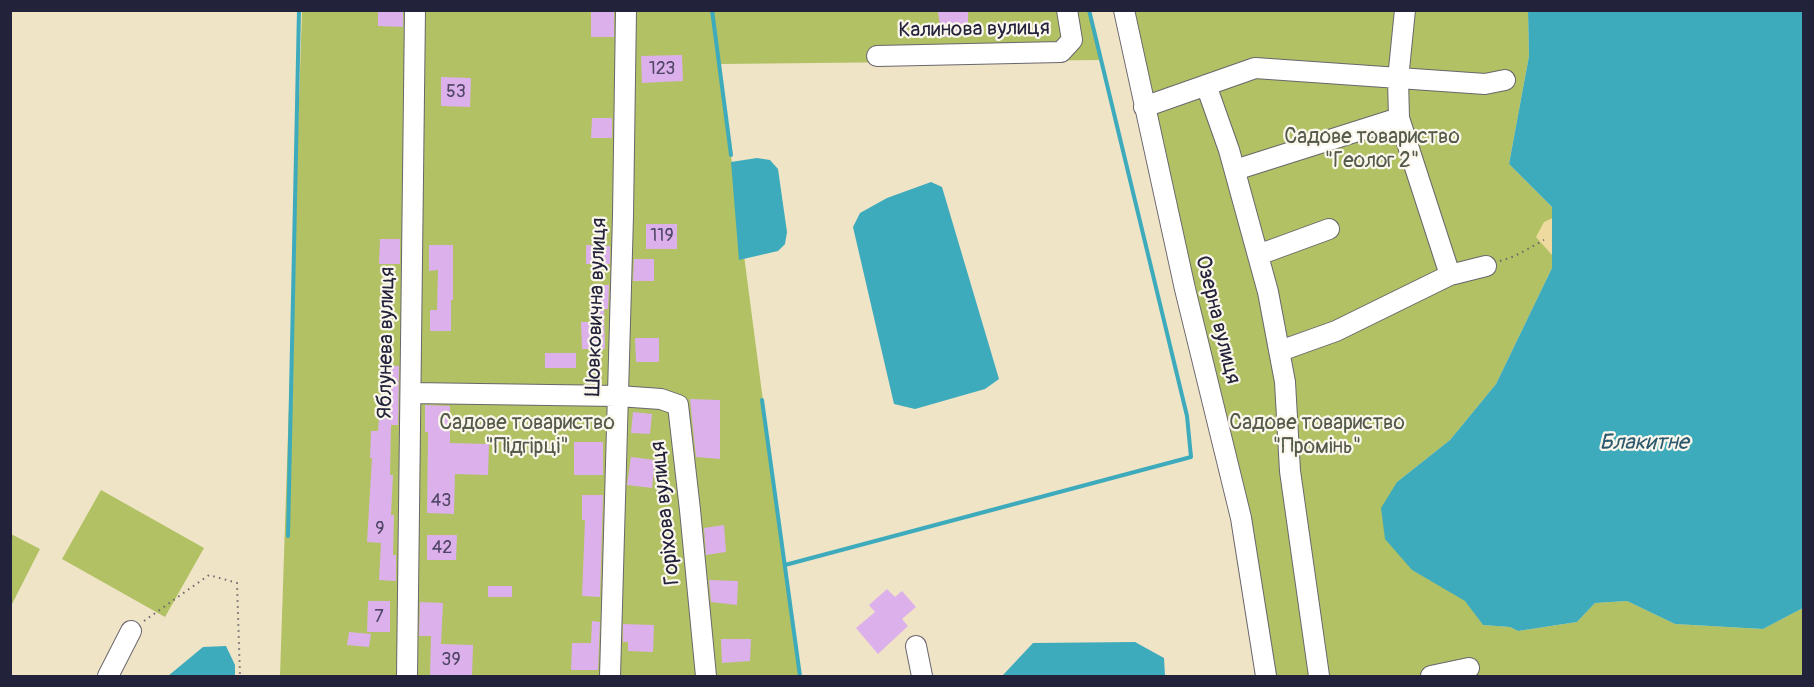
<!DOCTYPE html>
<meta charset="utf-8">
<style>
body{margin:0}
#map{position:relative;width:1814px;height:687px;overflow:hidden;background:#f0e4c7;font-family:Pangolin,sans-serif}
canvas{display:block}
.frame{position:absolute;inset:0;border:12px solid #22223b;pointer-events:none}
</style>
<div id="map">
<canvas width="1814" height="687"></canvas>
<div class="frame"></div>
</div>
<script>
const context = document.querySelector('canvas').getContext('2d');
context.lineJoin = 'round';
function fill(path, color) { context.fillStyle = color; context.fill(path, 'evenodd'); }
const poly = rows => new Path2D(rows.map(r => 'M' + r).join(''));
function stroke(path, color, width, dash) { context.strokeStyle = color; context.lineWidth = width; context.lineCap = dash ? 'butt' : 'round'; context.setLineDash(dash || []); context.stroke(path); }
function label(font, color, halo, rows, align = 'center') {
  context.font = font + ' Pangolin,sans-serif'; context.lineWidth = 4.5; context.setLineDash([]); context.textBaseline = 'middle'; context.strokeStyle = halo; context.fillStyle = color; for (const [text, x, y, turn = 0] of rows) {
    context.save(); context.translate(x, y); context.rotate((+turn || 0) * Math.PI / 180); context.textAlign = isNaN(turn) ? turn : align; if (halo) context.strokeText(text, 0, 0); context.fillText(text, 0, 0); context.restore();
  }
}
const green = poly([
 [302,11,1090,11,1101,60,719,64,799,676,280,676],
 [1124,11,1528,11,1529,56,1509,164,1552,207,1552,268,1496,384,1450,440,1397,482,1412,570,1465,600,1483,625,1510,627,1518,631,1577,622,1595,603,1627,601,1675,624,1763,629,1803,608,1803,676,1266,676],
 [101,490,204,548,165,617,62,559],
 [11,534,40,549,11,606]
]);
const sand = poly([
 [1557,216,1552,255,1536,237,1544,222]
]);
const water = poly([
 [1528,11,1803,11,1803,608,1763,629,1675,624,1627,601,1595,603,1577,622,1518,631,1510,627,1483,625,1465,601,1412,570,1385,539,1381,508,1397,482,1450,440,1496,384,1552,268,1552,207,1509,164,1529,56],
 [757,158,770,160,778,169,787,232,785,244,778,251,739,260,731,162],
 [931,182,942,187,999,379,985,389,915,409,894,404,853,227,860,213,887,198],
 [1135,642,1164,658,1165,676,1005,676,1003,675,1033,643],
 [226,646,235,665,235,676,168,676,203,647]
]);
const stream = poly([
 [712,10,731,155],
 [762,400,800,676],
 [288,536,299,10],
 [785,565,1191,457,1187,416,1089,10]
]);
const building = poly([
 [378,10,403,10,403,27,378,26],
 [949,10,968,10,968,35,942,37,938,12],
 [591,12,614,12,614,37,591,37],
 [682,55,683,81,642,83,641,56],
 [441,77,471,78,470,107,441,106],
 [592,118,612,118,612,138,591,138],
 [646,224,677,224,677,249,646,249],
 [380,239,400,239,400,264,379,264],
 [429,245,453,245,453,300,451,300,451,331,430,331,430,310,437,310,438,270,429,271],
 [586,245,610,246,610,264,586,264],
 [634,259,654,259,654,281,633,281],
 [591,285,609,285,608,309,604,309,605,349,582,349,581,322,590,322],
 [635,338,659,338,659,362,636,362],
 [545,353,576,353,576,368,545,368],
 [383,365,399,366,398,425,391,425,390,475,393,475,391,515,394,515,393,555,396,555,396,581,379,580,381,543,367,542,372,458,370,458,371,431,378,431],
 [690,399,720,400,720,459,696,457],
 [425,405,450,406,450,443,489,444,488,475,455,474,454,514,427,513,428,432,425,432],
 [633,412,652,414,650,434,631,433],
 [574,442,603,442,603,475,574,475],
 [631,457,655,460,652,488,627,485],
 [582,495,603,495,600,597,582,596,585,520,582,520],
 [724,525,726,552,706,555,704,528],
 [427,535,457,535,456,560,427,560],
 [709,580,738,581,737,605,711,602],
 [488,586,512,586,512,597,488,597],
 [887,589,895,597,902,591,916,607,902,619,908,626,878,654,856,628,875,612,869,605],
 [368,601,390,601,390,632,367,632],
 [420,602,443,603,441,644,473,645,472,676,430,675,431,636,419,636],
 [592,621,600,622,598,670,571,670,572,643,591,643],
 [623,624,654,625,653,652,628,651,628,642,623,642],
 [349,632,371,634,369,647,347,645],
 [721,639,751,639,750,661,722,663]
]);
const path = poly([
 [1500,261,1515,256,1544,240],
 [144,621,209,575,237,583,240,676]
]);
const minor = poly([
 [1124,10,1185,289,1241,518,1266,676],
 [1405,10,1398,79,1399,118,1450,275],
 [877,56,1061,52,1072,40,1067,10],
 [1206,85,1229,150,1268,292,1285,382,1290,471,1319,676],
 [1144,107,1255,68,1485,84,1505,80],
 [1235,170,1399,118],
 [1258,255,1329,229],
 [1280,351,1336,331,1450,275,1486,266],
 [411,393,618,396,661,399,678,405,690,510,706,676],
 [916,646,922,676],
 [108,676,131,631],
 [407,676,415,10],
 [610,676,623,216,626,10],
 [1431,676,1469,668]
]);
const numberNames = [
 ["123",662,69],
 ["53",456,92],
 ["119",662,236],
 ["43",441,501],
 ["9",380,529],
 ["42",442,548],
 ["7",379,617],
 ["39",451,660]
];
const streetNames = [
 ["Калинова вулиця",974,30,-1],
 ["Шовковична вулиця",597,307,-88],
 ["Озерна вулиця",1217,320,76],
 ["Яблунева вулиця",387,343,-89],
 ["Горіхова вулиця",666,513,-96]
];
const parkNames = [
 ["Садове товариство",1372,138],
 ["\"Геолог 2\"",1372,162],
 ["Садове товариство",527,424],
 ["\"Підгірці\"",527,448],
 ["Садове товариство",1317,424],
 ["\"Промінь\"",1317,448]
];
const waterNames = [
 ["Блакитне",1644,443]
];
fill(green, '#b1c163');
fill(sand, '#eeda9e');
fill(water, '#3dabbc');
stroke(stream, '#3dabbc', 4);
fill(building, '#dcb1eb');
stroke(minor, '#6a666c', 22);
stroke(path, '#6a666c', 2, [1.5, 4.5]);
stroke(minor, '#fff', 20);
label('18px', '#504667', null, numberNames);
label('21px', '#22223b', '#fbf7ec', streetNames);
label('21px', '#545a49', '#fbf7ec', parkNames);
label('italic 22px', '#2d596f', '#fbf7ec', waterNames);
</script>
